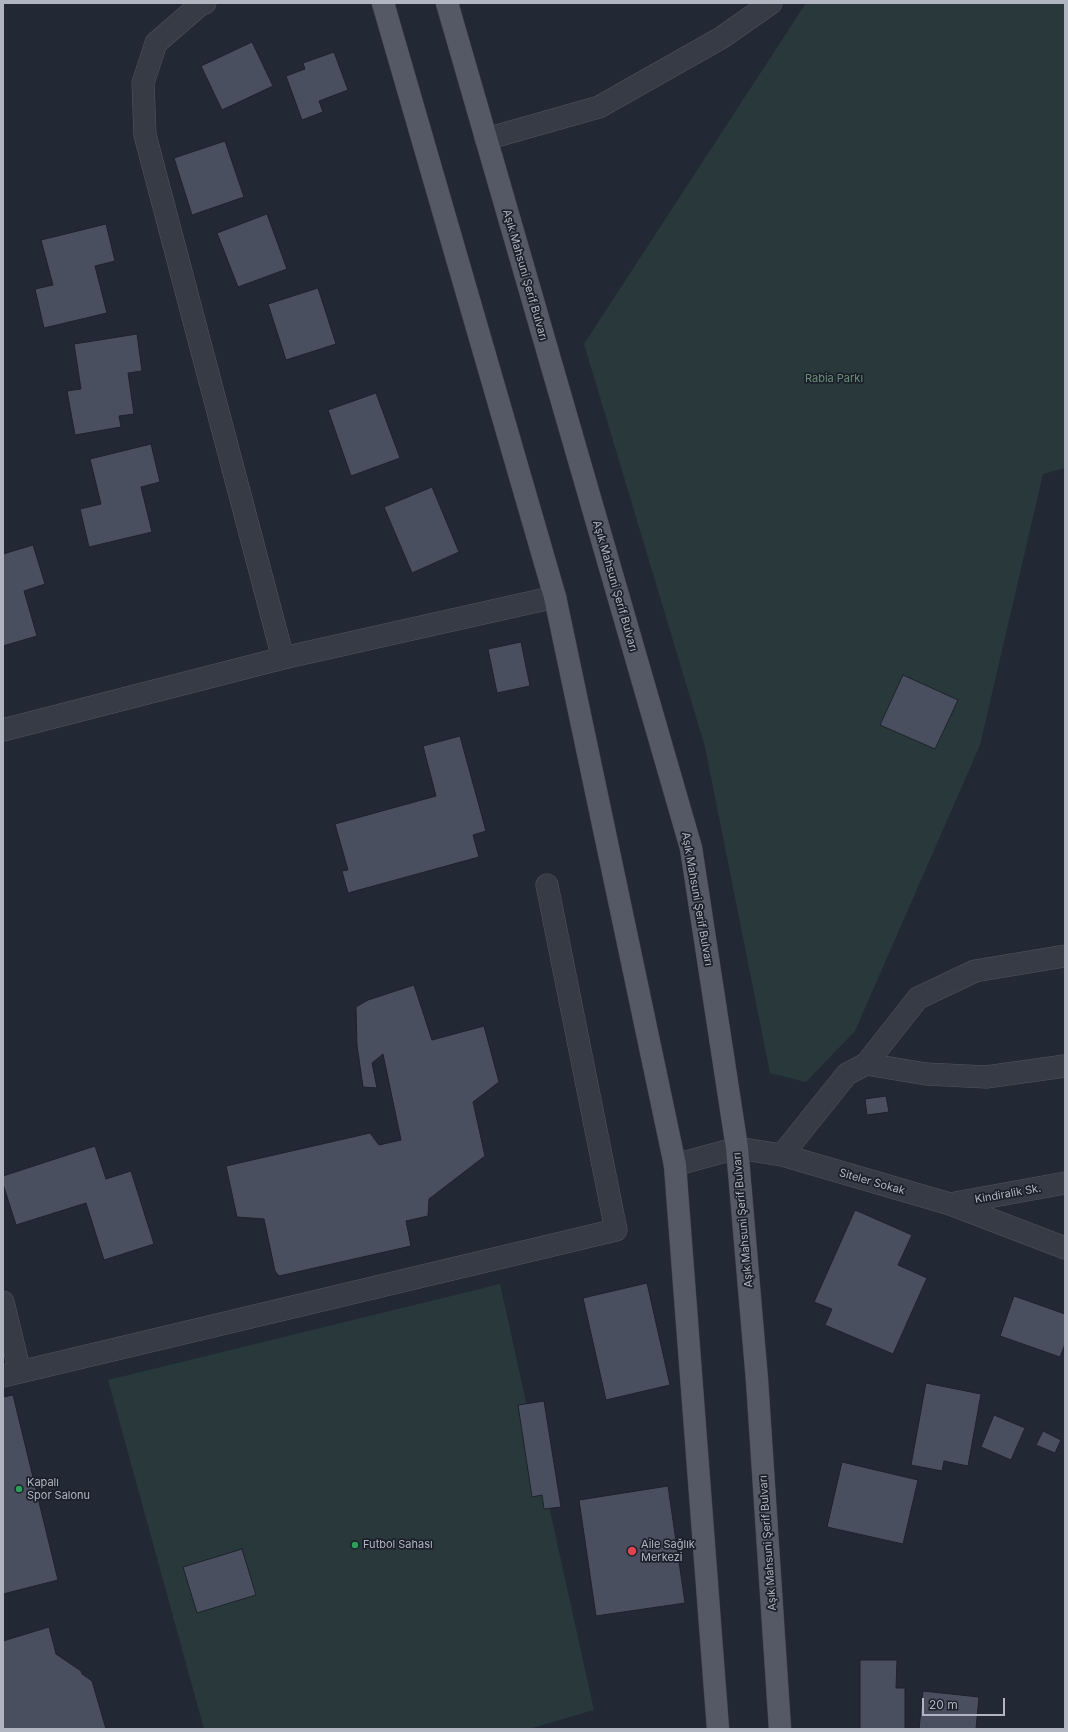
<!DOCTYPE html>
<meta charset="utf-8">
<style>
body{margin:0}
#map{position:relative;width:1068px;height:1732px;overflow:hidden;background:#232835;font-family:Inter,sans-serif}
canvas{display:block}
.frame{position:absolute;inset:0;border:4px solid #b1b5c2;pointer-events:none}
.scale{position:absolute;left:922px;top:1698px;width:83px;height:18px;box-sizing:border-box;border:2px solid #b1b5c2;border-top:0;padding-left:5px;font-size:12px;line-height:14px;white-space:nowrap;color:#b1b5c2;-webkit-text-stroke:3px #1c202b;paint-order:stroke}
</style>
<div id="map">
<canvas width="1068" height="1732"></canvas>
<div class="frame"></div>
<div class="scale">20 m</div>
</div>
<script>
const context = document.querySelector('canvas').getContext('2d');
context.lineJoin = 'round';
function fill(path, color) { context.fillStyle = color; context.fill(path, 'evenodd'); }
const poly = rows => new Path2D(rows.map(r => 'M' + r).join(''));
function stroke(path, color, width, dash) { context.strokeStyle = color; context.lineWidth = width; context.lineCap = dash ? 'butt' : 'round'; context.setLineDash(dash || []); context.stroke(path); }
function label(font, color, halo, rows, align = 'center') {
  context.font = font + ' Inter,sans-serif'; context.lineWidth = 3.5; context.setLineDash([]); context.textBaseline = 'middle'; context.strokeStyle = halo; context.fillStyle = color; for (const [text, x, y, turn = 0] of rows) {
    context.save(); context.translate(x, y); context.rotate((+turn || 0) * Math.PI / 180); context.textAlign = isNaN(turn) ? turn : align; if (halo) context.strokeText(text, 0, 0); context.fillText(text, 0, 0); context.restore();
  }
}
const green = poly([
 [806,3,1065,3,1065,468,1043,474,980,745,855,1031,806,1082,770,1073,705,747,584,344],
 [500,1284,594,1710,529,1729,204,1729,108,1380]
]);
const building = poly([
 [252,42,273,86,222,110,201,66,252,42],
 [334,52,348,90,319,101,323,112,302,120,286,76,305,69,303,63,334,52],
 [225,141,244,197,192,215,174,158,225,141],
 [267,214,287,269,238,287,217,233,267,214],
 [106,224,115,261,95,266,107,313,44,328,35,289,53,285,41,240,106,224],
 [318,288,336,344,286,360,268,304,318,288],
 [137,334,142,371,128,373,134,414,119,416,121,427,75,435,67,391,81,389,74,344,137,334],
 [376,393,400,458,351,476,328,410,376,393],
 [151,444,160,482,141,487,152,532,89,547,80,509,101,504,90,459,151,444],
 [432,487,459,552,412,573,384,507,432,487],
 [33,545,45,584,24,591,37,636,3,646,3,554,33,545],
 [521,642,530,686,497,693,488,649,521,642],
 [903,675,958,700,935,749,880,725,903,675],
 [460,736,486,831,473,835,479,857,348,893,342,871,348,870,335,824,436,796,423,746,460,736],
 [414,985,432,1040,484,1026,499,1082,473,1102,485,1156,429,1199,428,1216,406,1221,411,1246,279,1276,275,1271,264,1219,237,1217,226,1166,370,1133,379,1145,401,1140,383,1054,372,1063,377,1088,363,1087,357,1045,356,1007,368,1000,414,985],
 [886,1096,889,1112,867,1115,865,1099,886,1096],
 [95,1146,106,1179,131,1171,154,1244,104,1260,86,1203,16,1225,3,1184,3,1176,95,1146],
 [855,1210,912,1235,898,1265,927,1278,893,1354,825,1325,832,1309,814,1302,855,1210],
 [647,1283,670,1385,606,1400,583,1298,647,1283],
 [1014,1296,1065,1314,1065,1344,1060,1357,1000,1336,1014,1296],
 [926,1383,981,1394,968,1466,944,1461,942,1471,911,1465,926,1383],
 [13,1395,58,1580,3,1594,3,1397,13,1395],
 [544,1401,561,1507,544,1509,542,1495,532,1497,518,1405,544,1401],
 [994,1415,1025,1428,1011,1460,981,1447,994,1415],
 [1043,1431,1061,1440,1055,1453,1036,1445,1043,1431],
 [842,1462,918,1480,903,1544,827,1527,842,1462],
 [668,1486,685,1603,596,1616,579,1500,668,1486],
 [242,1549,256,1595,197,1613,183,1567,242,1549],
 [49,1627,56,1654,81,1671,82,1674,92,1681,106,1729,3,1729,3,1641,49,1627],
 [860,1660,897,1660,896,1688,905,1688,905,1729,860,1729,860,1660],
 [923,1691,979,1697,976,1729,919,1729,923,1691]
]);
const minor = poly([
 [205,3,201,4,156,43,143,83,145,135,283,658],
 [486,139,599,107,721,38,771,3],
 [3,730,283,658,555,597],
 [866,1064,926,1074,986,1077,1065,1066],
 [782,1155,847,1074,866,1064,918,998,975,971,1065,956],
 [675,1165,737,1148,782,1155,950,1204,1065,1248],
 [950,1204,1065,1183],
 [3,1302,20,1372],
 [3,1376,616,1230,547,885]
]);
const major = poly([
 [383,3,555,597,675,1165,718,1729],
 [447,3,691,848,737,1148,757,1380,780,1729]
]);
const markers = [
 [19,1489,4,"#2e9e5b"],
 [355,1545,4,"#2e9e5b"],
 [632,1551,5,"#e0444e"]
];
const streetNames = [
 ["Aşık Mahsuni Şerif Bulvarı",525,275,74],
 ["Aşık Mahsuni Şerif Bulvarı",615,586,74],
 ["Aşık Mahsuni Şerif Bulvarı",697,899,80],
 ["Siteler Sokak",872,1182,16],
 ["Kindiralik Sk.",1008,1194,-10],
 ["Aşık Mahsuni Şerif Bulvarı",743,1220,-95],
 ["Aşık Mahsuni Şerif Bulvarı",768,1543,-94]
];
const parkNames = [
 ["Rabia Parkı",834,379]
];
const poiNames = [
 ["Kapalı",27,1483],
 ["Spor Salonu",27,1496],
 ["Futbol Sahası",363,1545],
 ["Aile Sağlık",641,1545],
 ["Merkezi",641,1558]
];
fill(green, '#29383a');
fill(building, '#4a4f5f');
stroke(building, '#1e222d', 1);
stroke(minor, '#515561', 23);
stroke(major, '#40444f', 23);
stroke(minor, '#363b46', 22);
stroke(major, '#555966', 22);
for (const [x, y, r, color] of markers) { const dot = new Path2D(); dot.arc(x, y, r, 0, 2 * Math.PI); context.fillStyle = color; context.fill(dot); stroke(dot, '#1c202b', 1.5); }
label('11px', '#b1b5c2', '#1c202b', streetNames);
label('11px', '#6c9079', '#1c202b', parkNames);
label('11px', '#b1b5c2', '#1c202b', poiNames, 'left');
</script>
